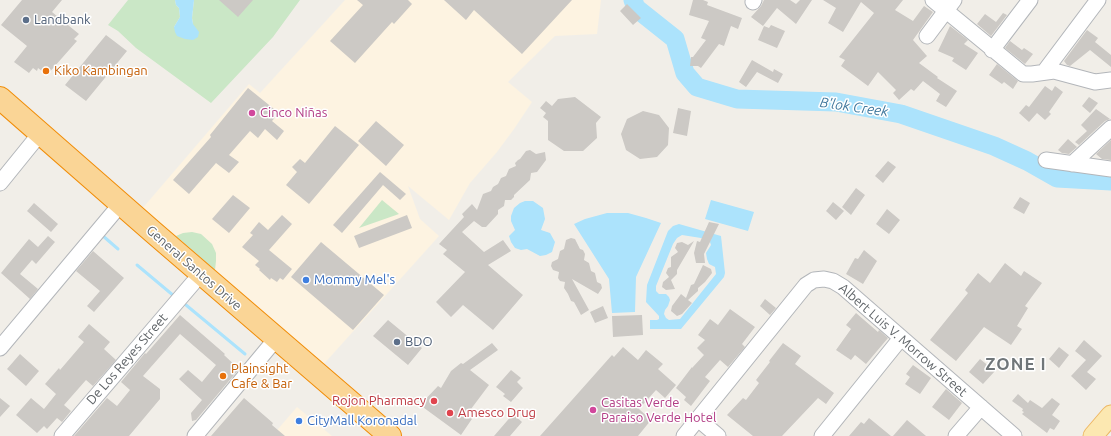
<!DOCTYPE html>
<meta charset="utf-8">
<style>
body{margin:0}
canvas{display:block;background:#f1eee8}
</style>
<canvas width="1111" height="436"></canvas>
<script>
const context = document.querySelector('canvas').getContext('2d');
context.lineJoin = 'round';
function fill(path, color) { context.fillStyle = color; context.fill(path, 'evenodd'); }
const poly = rows => new Path2D(rows.map(r => 'M' + r).join(''));
function stroke(path, color, width, dash) { context.strokeStyle = color; context.lineWidth = width; context.lineCap = dash ? 'butt' : 'round'; context.setLineDash(dash || []); context.stroke(path); }
function label(font, color, halo, rows, align = 'center') {
  context.font = font + ' Ubuntu,sans-serif'; context.lineWidth = 3; context.setLineDash([]); context.textBaseline = 'middle'; context.strokeStyle = halo; context.fillStyle = color; for (const [text, x, y, turn = 0] of rows) {
    context.save(); context.translate(x, y); context.rotate((+turn || 0) * Math.PI / 180); context.textAlign = isNaN(turn) ? turn : align; if (halo) context.strokeText(text, 0, 0); context.fillText(text, 0, 0); context.restore();
  }
}
const commercial = poly([
 [345,0,601,0,597,34,555,36,508,82,532,102,514,129,497,152,470,183,449,220,408,186,420,219,439,236,322,366,141,210,249,84,260,93],
 [297,407,332,436,272,436]
]);
const green = poly([
 [128,0,175,0,176,5,179,8,180,17,174,27,193,24,192,18,194,0,300,0,273,37,211,103,136,48,118,31,108,25],
 [382,200,399,214,359,228],
 [192,232,201,234,212,244,216,253,216,261,215,270,176,236,183,233]
]);
const water = poly([
 [175,0,194,0,192,18,193,24,199,32,198,37,193,40,185,39,177,36,175,32,174,27,180,17,179,8,176,5],
 [711,200,754,212,748,231,705,219],
 [525,201,533,201,543,208,545,219,541,230,550,233,555,242,552,252,546,255,540,256,527,249,521,250,515,248,511,242,509,236,515,230,511,221,511,216,514,208,520,203],
 [607,213,628,213,646,218,661,223,636,277,635,312,612,313,609,279,574,224,585,219],
 [679,224,721,236,725,273,724,277,681,329,650,329,650,320,657,320,659,319,659,316,646,302,647,285,668,231,673,226],
 [682,235,701,238,710,242,711,245,706,253,707,259,709,264,715,267,716,274,680,319,669,320,666,318,664,314,665,310,668,306,670,300,669,297,666,294,659,294,656,291,656,286,673,244,677,238]
]);
const stream = poly([
 [103,236,118,249],
 [137,265,174,296],
 [186,305,245,354]
]);
const river = poly([
 [633,0,636,8,675,39,685,73,697,87,737,99,836,102,901,114,994,146,1027,161,1057,178,1111,181]
]);
const building = poly([
 [22,0,62,0,52,12,79,34,74,39,77,41,47,75,38,68,37,71,33,68,29,73,14,62,27,46,1,25],
 [219,0,253,0,238,17],
 [357,0,408,0,412,4,394,24,392,22,355,63,330,41,363,5],
 [444,0,572,0,522,54,474,10,466,20],
 [693,0,703,0,708,2,707,5,742,18,738,29,731,26,724,46,719,44,701,68,698,66,690,66,691,57,693,57,706,40,701,38,709,21,689,15],
 [764,0,790,0,796,4,800,0,812,0,796,24,777,8,763,26,751,17,761,6],
 [823,0,903,0,895,10,913,21,924,6,933,12,913,40,927,56,919,63,938,77,937,78,957,91,946,107,936,101,940,94,923,81,914,91,911,89,899,100,893,93,896,90,878,72,868,86,841,66,845,60,839,57,874,13,861,2,843,32,828,23,836,8],
 [627,4,641,18,633,25,620,11],
 [1003,13,1007,15,991,36,977,24,985,14,996,22],
 [771,25,785,31,777,48,758,40,764,26,769,28],
 [950,26,968,40,964,44,978,53,966,70,952,61,954,58,938,51],
 [1087,30,1098,38,1095,42,1111,55,1111,67,1090,50,1070,66,1067,65,1064,61],
 [106,35,127,51,86,101,65,85],
 [1010,41,1022,50,1024,48,1033,54,1025,64,1005,48],
 [752,60,773,72,774,69,783,74,778,83,757,72,746,87,739,82],
 [997,64,1018,81,1013,89,1004,82,1002,84,989,75],
 [1045,86,1052,91,1055,86,1063,92,1049,112,1051,114,1045,120,1037,113,1029,122,1019,113,1026,105,1029,107],
 [248,88,279,113,272,121,284,131,277,140,265,129,258,138,250,131,229,155,239,162,229,173,216,163,189,194,173,180,211,137,210,135],
 [575,97,601,117,596,123,597,138,583,151,564,151,548,140,548,121,543,117,546,113,540,108,546,101,552,106,558,99],
 [1089,97,1098,103,1090,113,1082,106],
 [678,108,691,111,687,136,673,133],
 [1096,109,1110,119,1105,121,1079,145,1075,142,1087,131,1081,125],
 [643,111,659,115,669,128,668,145,657,157,640,159,626,150,621,134,627,119],
 [376,121,404,145,386,166,358,141],
 [335,126,359,145,309,204,286,185,297,172,292,167,300,159,305,163],
 [1068,139,1077,147,1069,154,1062,153,1058,150],
 [1111,140,1111,160,1102,159,1096,154],
 [530,150,536,154,545,152,546,160,537,172,531,173,530,180,514,195,514,197,511,200,505,200,504,206,498,210,498,214,486,227,482,227,474,221,462,232,484,252,503,240,511,251,488,265,523,295,493,330,463,305,451,317,436,302,465,272,443,254,447,250,439,244,464,217,462,214,472,204,477,210,483,194,491,191,493,187,498,184,501,178,506,176,509,169,516,166,515,163,518,160,520,159,526,151],
 [888,161,896,167,883,183,875,176],
 [380,172,406,194,400,200,383,185,342,233,333,225],
 [856,188,865,195,851,215,842,207],
 [233,195,250,208,229,233,212,219],
 [1020,197,1030,203,1024,214,1013,208],
 [833,202,844,211,836,220,826,211],
 [34,203,58,224,51,232,27,211],
 [887,209,900,220,889,234,876,224],
 [282,215,292,224,269,250,292,269,283,280,280,278,277,282,271,278,270,280,259,270,260,269,255,265,259,261,242,247,253,235,250,233,259,222,268,230],
 [407,215,412,228,359,248,354,236],
 [709,222,719,224,704,254,705,263,696,263,694,253,697,241,700,242],
 [48,236,55,242,36,264,32,260,20,274,38,289,30,299,1,273,29,239,38,247],
 [571,238,575,239,580,249,583,250,585,254,584,260,589,263,591,271,595,273,597,282,601,284,602,288,598,294,572,279,589,310,581,315,574,302,571,301,568,294,564,288,565,282,560,281,558,278,559,272,553,270,551,266,552,262,558,259,560,251,564,249,566,240],
 [694,241,677,270,677,274,671,280,675,289,666,290,662,287,663,282,669,277,666,273,668,268,671,267,671,257,678,252,675,248,677,243,682,242,688,245],
 [321,242,384,295,353,330,291,277],
 [864,250,877,261,863,284,846,274,855,258,858,259],
 [93,251,124,278,94,312,87,306,100,291,76,271],
 [1005,263,1021,276,1024,271,1042,283,1025,306,1028,308,1017,326,1022,329,1011,345,984,327,956,361,930,340,968,293,965,290,978,273,990,283],
 [703,265,711,269,712,273,705,282,698,288,698,291,688,300,692,303,682,314,677,316,671,311,672,306,681,294,686,298,691,285,694,284],
 [765,299,776,308,770,315,760,306],
 [603,306,608,318,595,323,590,312],
 [730,309,755,327,742,344,745,347,728,367,720,360,705,377,710,381,691,406,684,400,686,397,676,388,692,367,692,368,704,355,697,348,705,340,698,335,710,319,718,325],
 [856,313,878,332,879,330,888,338,866,364,855,355,851,360,836,350,851,329,846,325],
 [180,315,225,354,224,355,239,369,196,420,192,421,191,413,202,400,179,379,188,370,202,382,216,365,180,334,143,376,160,389,160,399,129,436,74,436,107,398,117,406,130,390,121,382,145,353,146,354],
 [642,315,643,335,613,337,612,316],
 [388,320,422,348,408,365,373,336],
 [89,324,110,342,104,349,116,360,93,386,86,380,64,405,71,411,62,422,57,418,47,429,44,426,37,433,16,415,31,398,44,409,56,394,45,384,59,368,60,370,84,342,78,337],
 [1084,340,1102,356,1087,372,1096,379,1086,390,1071,376,1086,360,1075,351],
 [492,343,498,350,470,370,489,385,471,409,476,413,461,435,420,405,438,386,441,388,451,371,461,363,463,364],
 [783,343,801,356,795,364,834,393,826,404,818,398,782,436,753,436,727,415,743,398,746,400,759,383,756,380,770,362,769,361],
 [623,347,638,360,646,350,663,364,658,369,676,385,665,398,656,390,639,409,651,420,638,436,540,436,612,355,614,357],
 [1059,347,1069,355,1059,368,1049,359],
 [20,354,39,371,26,386,7,369],
 [980,359,995,371,983,384,969,372],
 [913,365,931,378,920,394,905,384,910,377,906,374],
 [511,370,521,378,517,382,523,388,511,402,503,396,505,394,496,387],
 [946,389,962,403,949,420,932,407],
 [1018,394,1028,403,1030,400,1042,408,1052,398,1060,404,1052,415,1060,421,1054,430,1050,428,1047,433,1022,414,1024,412,1022,411,1023,409,1012,401],
 [0,398,10,406,0,417],
 [244,398,273,423,272,425,285,436,211,436],
 [513,414,522,422,510,436,494,436],
 [869,418,891,436,849,436,861,422,864,424],
 [907,420,926,436,893,436]
]);
const minor = poly([
 [933,0,1023,74,1032,74,1054,71,1095,82,1111,80],
 [753,2,754,0],
 [927,36,954,0],
 [992,50,1030,0],
 [1044,72,1098,0],
 [1046,160,1111,169],
 [1072,164,1111,128],
 [0,183,34,141],
 [0,348,114,212],
 [698,419,718,436],
 [62,436,193,283],
 [195,436,270,346],
 [684,436,806,285,814,280,824,279,833,281,843,287,1014,436],
 [822,436,901,338],
 [956,436,981,407]
]);
const major = poly([
 [1093,436,1111,415]
]);
const highway = poly([
 [0,98,153,232,390,436]
]);
const markers = [
 [26,20,4,"#5c6f8a"],
 [46,71,4,"#e8710a"],
 [252,113,4,"#d1479c"],
 [306,280,4,"#3f7fe0"],
 [397,342,4,"#5c6f8a"],
 [223,376,4,"#e8710a"],
 [434,401,4,"#e0444e"],
 [593,410,4,"#d1479c"],
 [450,413,4,"#e0444e"],
 [299,421,4,"#3f7fe0"]
];
const serviceNames = [
 ["Landbank",34,20],
 ["BDO",405,342]
];
const foodNames = [
 ["Kiko Kambingan",54,71],
 ["Plainsight",231,369],
 ["Cafe & Bar",231,384]
];
const hotelNames = [
 ["Cinco Niñas",260,113],
 ["Casitas Verde",601,403],
 ["Paraiso Verde Hotel",601,418]
];
const streetNames = [
 ["General Santos Drive",194,268,41],
 ["Albert Luis V. Morrow Street",903,340,41],
 ["De Los Reyes Street",127,359,-49]
];
const shopNames = [
 ["Mommy Mel's",314,280],
 ["CityMall Koronadal",307,421]
];
const healthNames = [
 ["Rojon Pharmacy",426,401],
 ["Amesco Drug",458,413,"left"]
];
const waterNames = [
 ["B'lok Creek",854,107,8]
];
const districtNames = [
 ["ZONE I",1016,364]
];
fill(commercial, '#fdf3e1');
fill(green, '#cae7c6');
fill(water, '#ace3fc');
stroke(stream, '#ace3fc', 3);
stroke(river, '#ace3fc', 19);
fill(building, '#ccc9c5');
stroke(minor, '#b3b6ba', 17);
stroke(major, '#edb764', 21);
stroke(highway, '#f18d08', 24);
stroke(minor, '#fff', 15);
stroke(major, '#fce8b1', 19);
stroke(highway, '#fad596', 22);
for (const [x, y, r, color] of markers) { const dot = new Path2D(); dot.arc(x, y, r, 0, 2 * Math.PI); context.fillStyle = color; context.fill(dot); stroke(dot, '#fff', 1.5); }
label('13px', '#4e5e75', '#fff', serviceNames, 'left');
label('13px', '#c56008', '#fff', foodNames, 'left');
label('13px', '#b23c85', '#fff', hotelNames, 'left');
label('13px', '#5f6468', '#fff', streetNames);
label('13px', '#366cbe', '#fff', shopNames, 'left');
label('13px', '#be3a42', '#fff', healthNames, 'right');
label('italic 14px', '#42799e', '#fff', waterNames);
context.letterSpacing = '1px';
label('bold 17px', '#707679', '#fff', districtNames);
context.letterSpacing = '0px';
</script>
